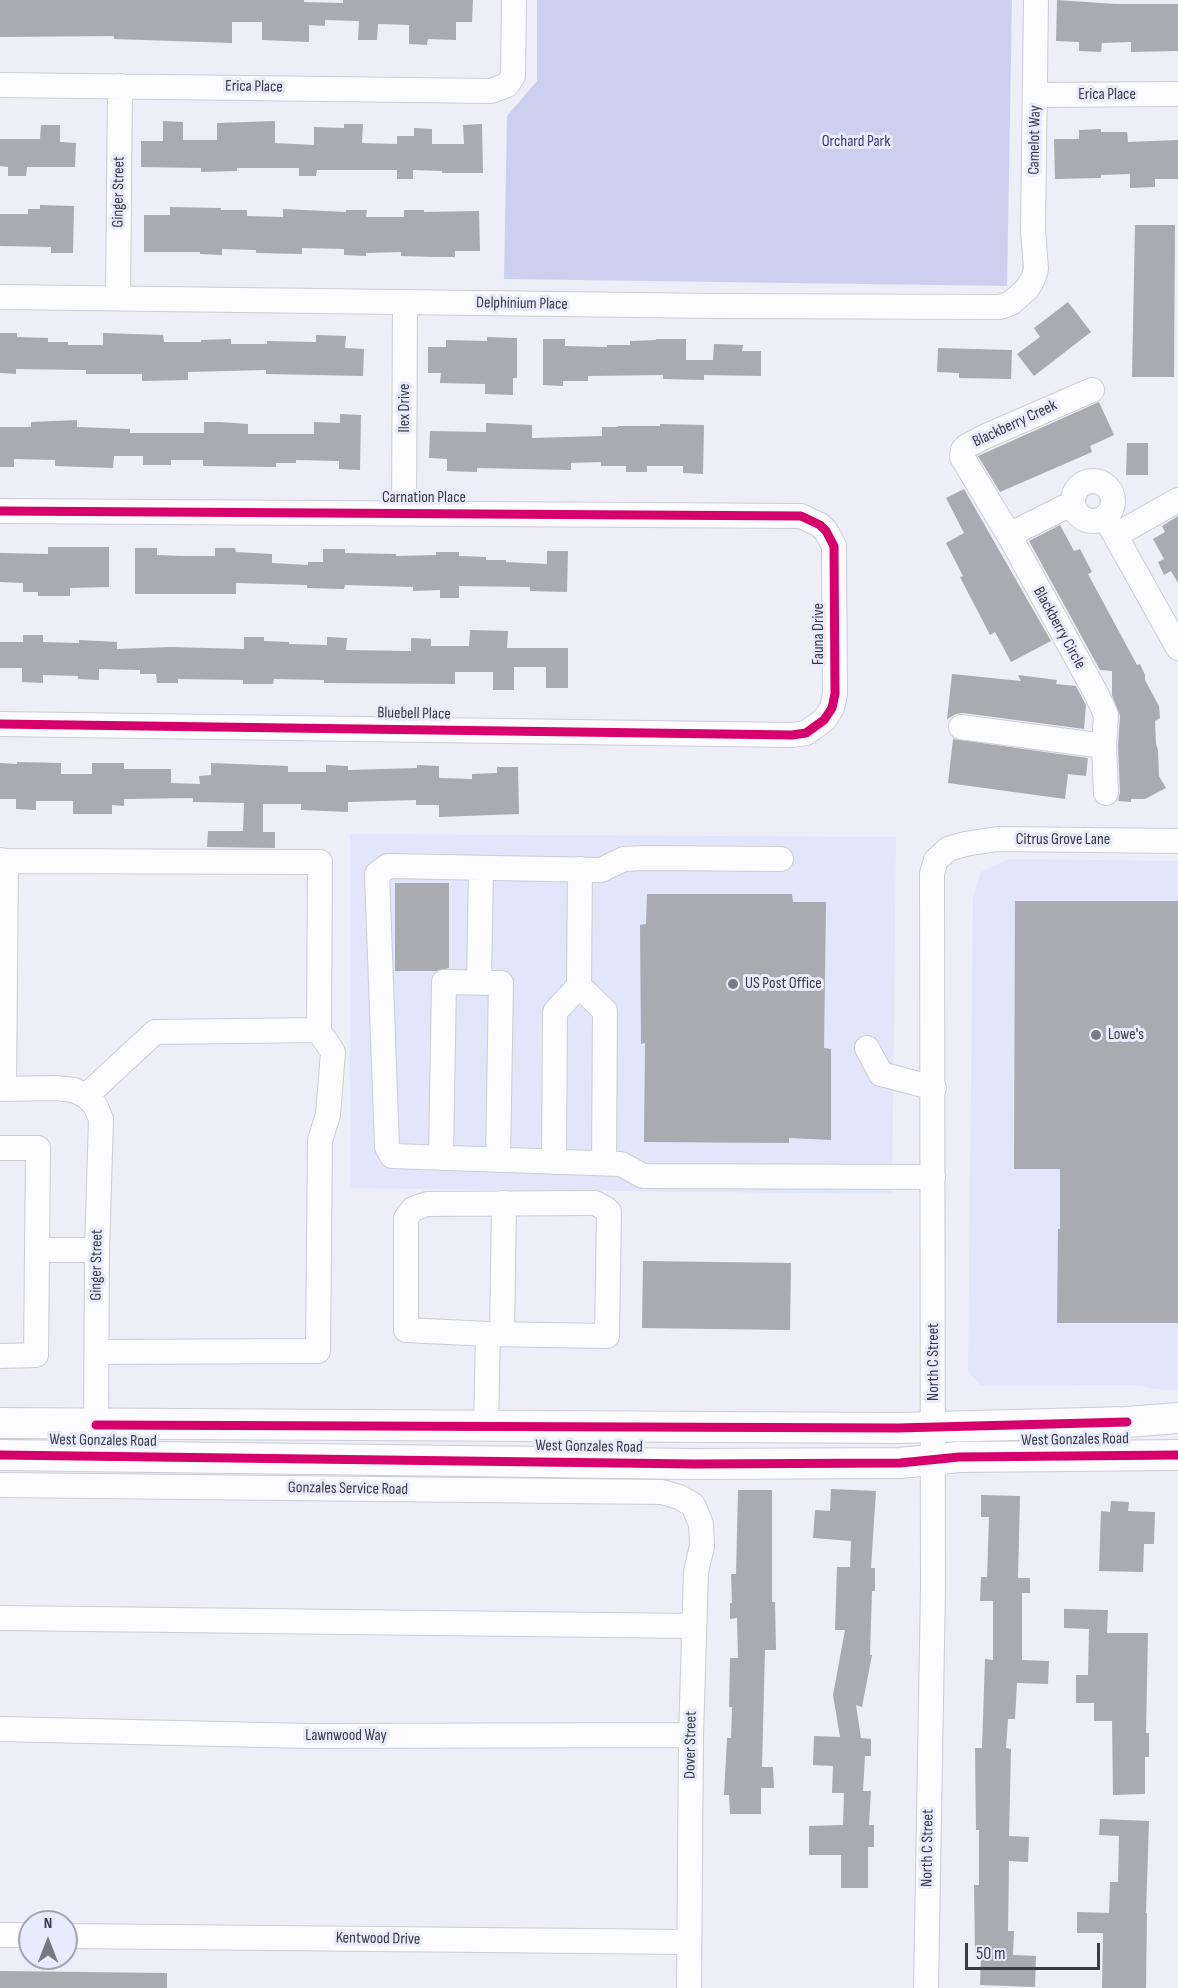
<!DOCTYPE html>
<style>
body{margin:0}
#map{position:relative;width:1178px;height:1988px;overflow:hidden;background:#edeef8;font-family:"Sofia Sans Condensed",sans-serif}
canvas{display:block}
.north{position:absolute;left:18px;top:1910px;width:60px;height:60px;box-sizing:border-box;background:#e9eafc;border:2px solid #a3a4b2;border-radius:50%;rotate:0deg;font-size:16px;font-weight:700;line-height:24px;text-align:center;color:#393a43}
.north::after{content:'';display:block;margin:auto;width:21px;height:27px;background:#787982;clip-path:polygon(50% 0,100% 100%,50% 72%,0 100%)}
.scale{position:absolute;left:965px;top:1943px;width:135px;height:27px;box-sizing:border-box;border:3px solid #393a43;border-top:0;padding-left:8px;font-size:18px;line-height:21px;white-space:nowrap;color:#393a43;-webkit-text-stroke:4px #e9eafc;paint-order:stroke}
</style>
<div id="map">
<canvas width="1178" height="1988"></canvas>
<div class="north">N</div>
<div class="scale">50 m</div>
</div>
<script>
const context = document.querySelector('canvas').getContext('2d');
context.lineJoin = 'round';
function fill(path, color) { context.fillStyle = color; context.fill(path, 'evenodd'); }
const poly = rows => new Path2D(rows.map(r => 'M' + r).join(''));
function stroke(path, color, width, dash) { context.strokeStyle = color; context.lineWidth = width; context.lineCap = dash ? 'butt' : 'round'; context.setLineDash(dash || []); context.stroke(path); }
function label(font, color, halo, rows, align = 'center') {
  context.font = font + ' "Sofia Sans Condensed",sans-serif'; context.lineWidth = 6; context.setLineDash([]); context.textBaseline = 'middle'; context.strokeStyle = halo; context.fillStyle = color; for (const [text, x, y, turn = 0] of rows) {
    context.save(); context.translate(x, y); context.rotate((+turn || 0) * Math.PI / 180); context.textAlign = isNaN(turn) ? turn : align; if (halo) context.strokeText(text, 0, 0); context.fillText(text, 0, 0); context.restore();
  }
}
const built = poly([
 [350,834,896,837,892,1194,350,1188],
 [1008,859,1178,861,1178,1390,1164,1390,1132,1385,981,1386,968,1371,973,897,981,872]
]);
const green = poly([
 [537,0,1012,0,1007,286,504,279,507,116,537,81]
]);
const building = poly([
 [0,0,304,0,304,2,343,3,343,0,473,0,472,22,456,22,456,40,428,39,427,45,409,44,409,25,378,24,377,40,358,40,359,21,325,20,325,26,309,25,309,42,262,40,262,22,232,22,232,43,114,39,114,36,0,37],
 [1057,0,1116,4,1178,4,1178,51,1131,52,1131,42,1102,43,1101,52,1079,51,1079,42,1056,41],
 [163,121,183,122,183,140,217,140,217,123,275,121,275,143,314,145,314,127,344,128,344,124,363,124,362,143,397,144,397,136,414,136,414,128,432,129,432,144,464,144,463,125,482,124,483,173,442,173,442,171,413,170,413,179,397,179,397,170,317,170,316,176,299,176,299,168,237,168,237,171,201,172,201,168,141,167,141,141,163,141],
 [41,125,60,125,60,142,76,143,75,167,27,167,26,176,8,176,8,167,0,166,0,139,40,139],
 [1101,129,1101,132,1127,132,1128,142,1178,140,1178,179,1155,179,1155,187,1130,188,1130,174,1101,175,1101,178,1055,179,1054,139,1079,139,1079,130],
 [40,205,74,206,73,253,51,253,51,247,0,246,0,214,28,214,28,209,40,209],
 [170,207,221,208,221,210,247,210,247,216,283,217,283,209,346,212,346,210,367,210,366,217,404,217,404,210,424,210,424,212,479,211,480,251,455,251,455,257,434,257,401,256,401,252,366,253,366,256,344,255,344,249,302,248,302,254,256,253,256,250,222,249,222,255,200,254,200,252,144,252,144,215,170,215],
 [1135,225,1175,225,1174,377,1132,377],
 [1068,302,1091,332,1034,376,1017,354,1040,337,1034,328],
 [0,333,17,333,17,337,48,338,48,342,68,342,68,345,103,345,103,333,163,335,164,342,201,342,201,340,231,339,231,344,267,344,267,341,316,342,316,335,346,336,345,348,364,349,363,376,266,374,266,370,188,372,188,380,142,381,142,374,86,374,86,370,16,369,16,374,0,373],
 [487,337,517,338,517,378,513,378,513,395,485,394,485,384,440,383,441,373,428,373,428,347,446,347,446,340,487,341],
 [543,339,565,339,565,346,607,347,607,345,630,345,630,341,656,340,656,339,686,339,686,360,713,360,714,344,743,345,742,351,761,351,761,376,704,375,704,380,663,379,663,375,588,376,588,381,563,381,563,386,543,385],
 [938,348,1012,350,1011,379,959,378,959,373,937,372],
 [1099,402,1114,435,1090,446,1092,452,1000,492,978,456],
 [340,414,361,415,360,470,339,469,339,461,296,460,296,463,276,463,276,467,203,466,203,460,171,460,171,465,143,465,143,456,114,456,113,468,55,466,55,460,14,459,14,467,0,467,0,427,31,427,31,422,77,420,77,427,130,429,130,433,204,433,204,422,220,422,248,424,248,434,314,434,314,422,340,423],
 [486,423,532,425,532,438,602,436,602,427,618,427,618,426,660,426,660,424,704,425,703,474,683,473,683,466,647,466,647,472,626,472,626,466,601,466,601,462,571,463,571,470,477,468,477,472,447,471,447,459,429,458,430,431,486,432],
 [1127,443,1148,443,1148,475,1126,475],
 [964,489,1051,641,1011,662,995,632,990,635,960,577,963,576,946,543,964,533,946,498],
 [1178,516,1178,583,1171,571,1164,575,1158,562,1164,559,1153,539,1165,532,1162,526],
 [1060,525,1074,551,1080,549,1092,572,1088,574,1137,665,1140,664,1145,675,1145,680,1159,706,1160,718,1155,721,1156,744,1158,750,1159,776,1166,788,1145,799,1131,799,1131,802,1118,801,1120,792,1118,746,1120,716,1112,695,1112,671,1100,670,1029,541],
 [48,547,109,547,109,587,70,588,70,596,38,596,38,592,23,592,23,583,0,582,0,553,48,554],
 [135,548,157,548,157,555,181,556,215,556,215,548,235,548,236,552,272,554,272,563,308,565,308,562,323,562,323,549,345,549,345,553,396,554,396,556,436,555,436,552,459,552,459,556,486,557,486,560,506,560,506,562,547,564,547,551,568,551,567,592,530,591,530,587,459,586,459,598,440,598,440,590,413,591,413,587,345,585,344,589,307,588,307,585,236,583,236,594,135,594],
 [470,630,508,631,507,648,568,648,568,688,546,688,546,667,514,667,514,690,493,690,493,672,455,672,455,684,324,683,324,680,274,679,273,684,243,684,243,680,178,679,178,683,157,683,156,674,140,674,140,670,99,669,99,680,78,679,78,676,43,675,43,683,22,682,22,668,0,668,0,642,23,642,23,635,43,635,43,642,79,643,79,640,117,642,117,649,171,647,244,649,244,637,264,637,264,641,289,642,289,644,327,645,327,637,347,638,346,650,411,651,411,638,431,639,431,646,469,646],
 [952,674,1021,681,1018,675,1057,680,1056,684,1076,686,1086,705,1084,729,963,713,956,714,947,719],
 [953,739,1088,758,1086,776,1068,774,1065,799,948,783],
 [17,762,61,763,61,774,92,774,92,763,124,763,124,769,171,769,171,783,200,784,199,776,211,775,211,763,288,766,288,772,326,772,326,765,348,766,348,770,417,768,417,765,439,766,439,778,472,779,472,774,497,773,497,767,518,767,519,814,439,817,439,805,416,805,416,800,348,802,348,812,301,810,301,804,263,804,263,832,275,832,275,848,207,847,208,831,243,831,244,803,193,802,193,798,124,799,124,806,112,805,112,814,73,814,73,801,36,801,36,810,16,809,16,799,0,799,0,763,17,764],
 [395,883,449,883,449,968,436,971,395,971],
 [647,894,792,894,793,902,826,902,824,1048,831,1049,831,1140,789,1138,789,1143,644,1142,645,1043,641,1044,640,925,646,924],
 [1015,901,1178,901,1178,1323,1057,1323,1058,1229,1060,1229,1060,1169,1014,1169],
 [643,1261,791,1263,790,1330,642,1328],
 [831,1489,876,1491,871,1568,875,1568,875,1591,872,1591,870,1655,872,1655,862,1707,856,1705,861,1738,871,1739,871,1756,865,1756,863,1791,871,1791,869,1825,874,1825,874,1847,868,1847,868,1888,841,1888,841,1855,809,1855,809,1826,843,1825,844,1793,832,1793,833,1766,813,1765,814,1736,840,1737,833,1695,845,1630,835,1630,837,1567,850,1567,851,1541,813,1538,815,1510,830,1511],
 [738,1490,772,1490,772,1602,775,1602,776,1650,765,1650,762,1767,773,1767,774,1788,761,1788,761,1814,730,1814,729,1795,724,1795,727,1738,731,1738,732,1707,729,1707,730,1658,738,1658,737,1618,730,1619,730,1603,732,1603,731,1574,736,1574],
 [981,1495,1020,1496,1018,1578,1030,1578,1030,1593,1022,1593,1022,1660,1049,1661,1048,1684,1017,1683,1015,1719,1008,1719,1006,1748,1011,1749,1009,1836,1029,1837,1028,1862,1009,1861,1008,1931,1014,1931,1013,1955,1036,1956,1035,1987,980,1985,981,1952,975,1952,974,1885,979,1885,979,1830,976,1830,975,1748,982,1748,985,1659,993,1660,993,1601,980,1601,981,1577,987,1577,989,1517,981,1517],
 [1111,1501,1129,1502,1128,1511,1155,1512,1154,1544,1144,1544,1143,1572,1099,1571,1101,1511,1110,1512],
 [1064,1609,1108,1610,1107,1633,1148,1633,1146,1733,1149,1733,1149,1757,1145,1757,1145,1794,1113,1795,1112,1721,1094,1721,1094,1703,1076,1703,1076,1675,1088,1675,1089,1629,1064,1628],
 [1100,1819,1149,1821,1146,1913,1147,1913,1146,1988,1102,1988,1103,1933,1077,1933,1077,1912,1109,1913,1110,1882,1118,1882,1119,1836,1099,1835],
 [0,1971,167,1973,167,1988,0,1988]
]);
const minor = poly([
 [0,85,491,91,507,85,513,76,514,0],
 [1036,95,1178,94],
 [0,297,717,306,1000,307,1011,303,1027,289,1033,279,1036,269,1033,230,1036,0],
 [118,298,120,86],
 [1092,390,984,437,967,446,963,450,962,457,1009,535,1097,695,1106,715,1104,746,1106,793],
 '1073 501a20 20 0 1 1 40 0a20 20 0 1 1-40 0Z',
 [0,511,801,516,820,525,826,531,834,546,835,694,832,708,824,720,806,733,792,735,0,724],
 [404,513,405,302],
 [1105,517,1178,648],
 [1009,535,1073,503],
 [1116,535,1178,500],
 [961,727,1104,746],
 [781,859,644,858,624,859,601,870,388,866,377,874,387,1147,392,1156,621,1164,643,1176,933,1177],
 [0,860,6,861,4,1089],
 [6,861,320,862,319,1030,155,1032,86,1096],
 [479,982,481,868],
 [579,986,605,1011,604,1163],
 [867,1048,881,1074,934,1088],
 [0,1089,55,1088,74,1090,86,1096,95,1105,101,1119,97,1250,96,1425],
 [0,1148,38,1148,36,1355,0,1356],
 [441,1158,444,982,501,983,498,1160],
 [554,1162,555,1012,579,986,580,869],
 [37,1250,97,1250],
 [502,1334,504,1203],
 [97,1352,318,1351,320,1140,328,1115,333,1052,318,1030],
 [486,1427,488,1334,406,1330,406,1218,413,1209,427,1204,588,1203,595,1203,606,1209,609,1212,607,1336,488,1334],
 [0,1485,662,1492,679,1497,693,1505,701,1524,702,1546,696,1572,691,1735,689,1988],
 [0,1618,694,1626],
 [0,1729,310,1736,691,1735],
 [0,1935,30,1935],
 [66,1936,689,1942],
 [926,1988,933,1587,932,873,936,860,948,849,965,844,997,839,1178,841]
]);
const major = poly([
 [0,1423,898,1428,1127,1422,1178,1418],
 [0,1455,694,1464,900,1463,959,1457,1178,1455]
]);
const cycleway = poly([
 [0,511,801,516,820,525,826,531,834,546,835,694,832,708,824,720,806,733,792,735,0,724],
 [96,1425,898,1428,1127,1422],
 [0,1455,694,1464,900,1463,959,1457,1178,1455]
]);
const markers = [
 [733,984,6,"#787982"],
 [1096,1035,6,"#787982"]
];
const streetNames = [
 ["Erica Place",254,87,1],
 ["Erica Place",1107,95],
 ["Camelot Way",1035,140,-89],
 ["Ginger Street",119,192,-89],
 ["Delphinium Place",522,304,1],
 ["Ilex Drive",405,408,-90],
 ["Blackberry Creek",1015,424,-25],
 ["Carnation Place",424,498],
 ["Blackberry Circle",1059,628,61],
 ["Fauna Drive",819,634,-90],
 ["Bluebell Place",414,714,1],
 ["Citrus Grove Lane",1063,840],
 ["Ginger Street",97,1265,-89],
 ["North C Street",934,1362,-90],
 ["West Gonzales Road",1075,1440,-1],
 ["West Gonzales Road",103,1441,1],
 ["West Gonzales Road",589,1447,1],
 ["Gonzales Service Road",348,1489,1],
 ["Lawnwood Way",346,1736],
 ["Dover Street",691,1745,-89],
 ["North C Street",928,1848,-89],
 ["Kentwood Drive",378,1939,1]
];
const parkNames = [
 ["Orchard Park",856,142]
];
const poiNames = [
 ["US Post Office",745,984],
 ["Lowe's",1108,1035]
];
fill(built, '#e3e5fa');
fill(green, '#cdcfef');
fill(building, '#a9aab2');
stroke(minor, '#cbccd5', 26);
stroke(major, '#cbccd5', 32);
stroke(minor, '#fcfcfe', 24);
stroke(major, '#fcfcfe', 30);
stroke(cycleway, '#d6006c', 9);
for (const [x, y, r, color] of markers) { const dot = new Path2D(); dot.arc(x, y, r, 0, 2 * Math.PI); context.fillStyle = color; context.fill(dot); stroke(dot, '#e9eafc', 2); }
label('16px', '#393a43', '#e9eafc', streetNames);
label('16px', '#3d3a7f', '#e9eafc', parkNames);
label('16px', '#393a43', '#e9eafc', poiNames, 'left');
</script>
